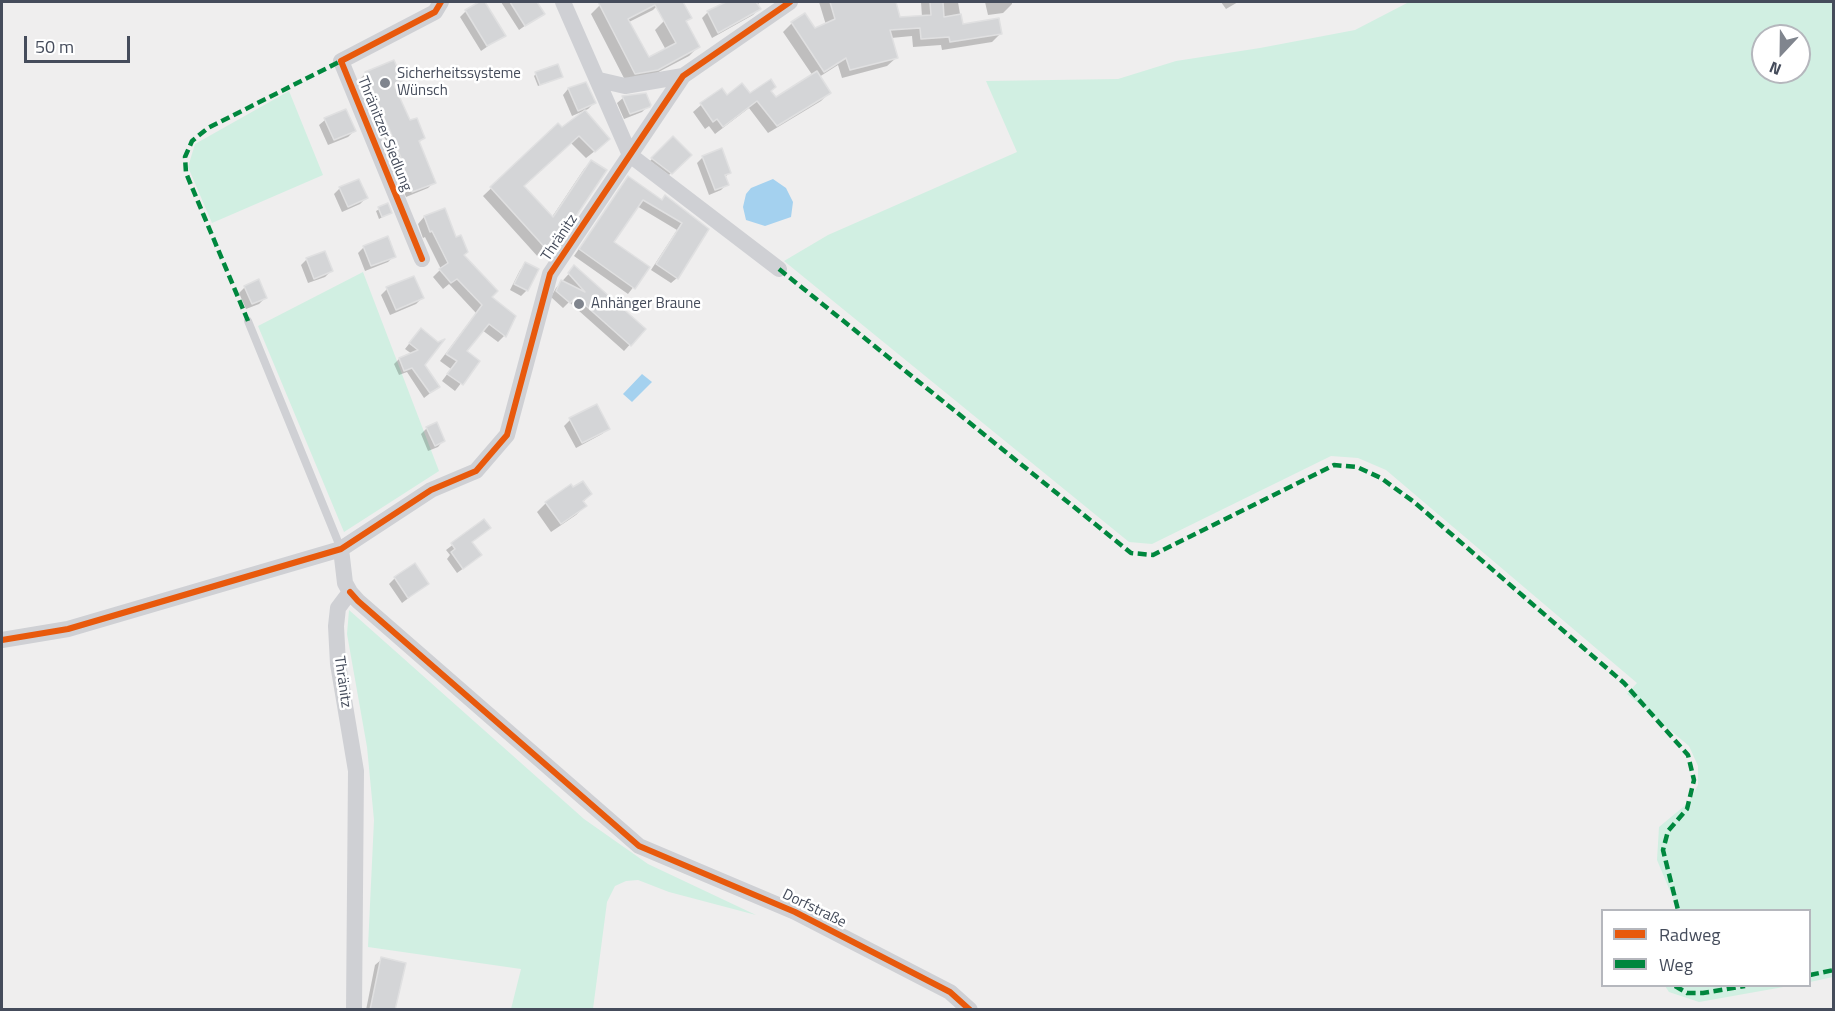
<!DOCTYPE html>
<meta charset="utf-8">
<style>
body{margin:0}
#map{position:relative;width:1835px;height:1011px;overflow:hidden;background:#efeeee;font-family:"Titillium Web",sans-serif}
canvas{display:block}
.frame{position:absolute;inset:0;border:3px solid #454c5b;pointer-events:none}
.legend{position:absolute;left:1601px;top:909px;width:210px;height:78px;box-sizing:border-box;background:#fff;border:2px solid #b5b7bd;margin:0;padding:8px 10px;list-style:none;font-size:18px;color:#454c5b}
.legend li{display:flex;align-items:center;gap:12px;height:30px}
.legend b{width:30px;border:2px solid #b5b7bd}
.north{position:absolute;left:1751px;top:24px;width:60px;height:60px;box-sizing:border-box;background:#fff;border:2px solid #b5b7bd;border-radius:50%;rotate:202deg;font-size:16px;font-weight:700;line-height:24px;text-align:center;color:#454c5b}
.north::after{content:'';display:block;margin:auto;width:21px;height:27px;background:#80858e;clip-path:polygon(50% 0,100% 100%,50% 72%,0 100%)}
.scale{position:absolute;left:24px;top:36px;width:106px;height:27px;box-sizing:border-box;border:3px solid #454c5b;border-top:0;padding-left:8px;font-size:18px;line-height:21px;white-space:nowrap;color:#454c5b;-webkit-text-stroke:4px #fff;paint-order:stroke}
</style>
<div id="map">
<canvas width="1835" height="1011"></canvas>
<div class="frame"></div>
<ul class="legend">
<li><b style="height:8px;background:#e8590c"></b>Radweg</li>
<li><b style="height:8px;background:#00873e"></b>Weg</li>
</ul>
<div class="north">N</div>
<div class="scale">50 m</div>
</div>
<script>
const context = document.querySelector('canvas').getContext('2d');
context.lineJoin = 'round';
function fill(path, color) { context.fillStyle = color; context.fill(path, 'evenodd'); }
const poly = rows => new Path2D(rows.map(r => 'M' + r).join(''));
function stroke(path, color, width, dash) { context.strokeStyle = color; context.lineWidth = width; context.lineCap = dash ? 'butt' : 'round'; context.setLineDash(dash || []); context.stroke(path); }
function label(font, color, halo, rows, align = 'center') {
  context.font = font + ' "Titillium Web",sans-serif'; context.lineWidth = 5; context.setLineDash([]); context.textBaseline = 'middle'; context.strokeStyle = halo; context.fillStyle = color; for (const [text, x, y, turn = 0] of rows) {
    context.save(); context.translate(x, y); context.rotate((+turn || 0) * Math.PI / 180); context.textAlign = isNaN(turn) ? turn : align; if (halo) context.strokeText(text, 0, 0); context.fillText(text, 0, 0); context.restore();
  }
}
const green = poly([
 [1409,2,1833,2,1833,977,1810,982,1810,910,1675,910,1675,903,1657,860,1659,827,1688,803,1698,785,1698,766,1689,746,1627,694,1637,683,1386,470,1358,458,1331,456,1152,544,1129,542,784,261,828,235,1017,152,986,81,1118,79,1176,61,1260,48,1355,30],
 [1763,36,1799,36,1799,72,1763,72],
 [289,91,323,175,212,223,188,167,195,144],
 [363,272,439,471,344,532,258,326],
 [349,610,584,819,648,864,756,915,669,892,638,880,626,881,615,886,607,902,593,1009,511,1009,521,969,368,947,374,820,367,747,347,634],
 [1665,986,1789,986,1699,1002,1669,992]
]);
const water = poly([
 [773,179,786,188,793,202,791,217,765,226,746,220,743,207,746,194,751,188],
 [642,374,652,382,632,402,623,394]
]);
const shadow = poly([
 [484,2,504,35,481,51,460,17,466,11],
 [501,2,535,2,543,13,519,30],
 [607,2,622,2,623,3,626,2,661,2,653,10,629,22,649,59,666,50,655,30,664,21,690,18,685,23,698,47,689,56,647,78,626,82,591,14,600,5],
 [729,2,731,5,737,2,760,2,757,5,759,9,753,15,712,38,702,18,708,12],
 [819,2,894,2,899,19,922,17,921,2,958,2,962,26,1001,33,992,42,942,50,941,45,913,47,912,36,891,38,896,58,887,66,842,78,838,65,819,77,829,93,821,101,768,133,749,108,715,134,709,126,705,129,693,112,701,105,727,97,770,91,775,99,813,76,783,32,792,23,815,30,826,25],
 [985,2,1012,2,1012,4,1003,13,988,15],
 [1221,2,1238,2,1226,9],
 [366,73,402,81,394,88,409,122,423,138,419,143,434,182,428,188,406,197,396,171,398,169,382,132,371,110,372,109,360,79],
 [536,74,561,76,538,86,534,76],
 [586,84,594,103,588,109,572,116,563,95,568,89],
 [623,98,649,105,642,112,624,119,617,103],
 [584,112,600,147,586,158,571,143,522,186,552,217,584,169,592,161,561,236,539,258,483,196,558,125,562,129],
 [325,120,354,131,348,137,328,145,319,125],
 [673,138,689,155,669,175,650,161],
 [703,157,730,172,724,178,727,184,721,190,709,195,697,163],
 [623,184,707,229,677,278,671,283,651,270,677,230,637,206,612,243,648,268,628,294,574,256],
 [340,188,366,198,360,204,342,212,334,194],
 [387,205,390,213,379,219,376,211],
 [444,210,462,255,490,297,504,336,498,342,482,330,464,351,478,361,455,391,442,381,451,369,440,361,476,313,449,284,443,289,433,277,441,269,425,237,423,238,418,224,424,217],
 [364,247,394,256,388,262,365,271,358,253],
 [307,259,331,271,325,277,308,283,301,265],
 [526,264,527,290,521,296,510,290,520,270],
 [575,267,644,329,624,351,569,302,563,308,551,297,556,288],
 [245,287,265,298,259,304,246,309,239,293],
 [387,289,422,298,416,304,390,315,381,295],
 [416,335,423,365,438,387,424,398,407,372,399,375,394,364,399,359,412,354,405,349],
 [570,420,608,429,602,434,576,448,564,426],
 [427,428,443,441,438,447,428,451,421,434],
 [591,494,583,502,585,506,576,515,551,532,537,512,546,503],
 [484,521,471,543,475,560,457,573,447,559,450,555,446,550],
 [395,578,427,584,402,603,389,584],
 [382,959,394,1010,366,1010,375,965]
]);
const building = poly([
 [479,2,485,2,506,36,487,46,465,10,479,2],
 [510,2,537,2,545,14,525,26,510,2],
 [598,2,683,2,692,18,686,21,700,47,658,70,635,74,598,2],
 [655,5,676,43,649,57,628,19,655,5],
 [726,2,756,2,761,9,718,33,707,11,726,2],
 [830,2,896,2,900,17,931,15,930,2,943,2,944,17,961,14,963,24,999,18,1002,34,950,42,949,37,921,39,920,28,890,30,898,58,850,70,846,58,824,72,791,22,805,13,815,28,835,19,830,2],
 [394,60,403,81,394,85,410,120,417,118,425,138,419,141,436,183,412,192,401,164,403,163,388,126,376,103,378,102,365,72,394,60],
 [558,64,563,77,540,85,535,72,558,64],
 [817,71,831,93,777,126,757,101,723,127,717,119,713,122,700,103,722,88,727,95,742,83,750,93,771,79,776,87,771,91,776,97,817,71],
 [586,82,596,103,578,111,568,88,586,82],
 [646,93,651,105,650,107,630,114,622,96,646,93],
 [346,109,356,131,334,140,324,118,346,109],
 [585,110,610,139,595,152,579,136,524,186,553,217,591,160,607,170,562,237,548,251,490,187,558,123,562,127,585,110],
 [673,136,692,155,672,174,651,158,673,136],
 [722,148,731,173,725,175,729,185,715,190,702,156,722,148],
 [628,176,662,200,665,195,709,229,678,279,656,264,682,223,643,200,614,242,650,267,635,289,579,249,628,176],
 [359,179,368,198,348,207,339,187,359,179],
 [388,203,392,213,382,217,378,207,388,203],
 [445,208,456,237,461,235,468,252,464,255,498,291,492,297,516,316,506,337,489,324,467,351,480,361,463,385,447,374,457,361,446,354,482,305,457,279,451,283,439,269,448,263,432,231,430,232,424,216,445,208],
 [388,236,396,257,371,266,363,246,388,236],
 [325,251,333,271,314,279,306,258,325,251],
 [525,262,539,269,528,291,514,284,525,262],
 [574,265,646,329,631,346,576,297,570,303,556,291,561,280,585,292,568,273,574,265],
 [414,276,424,298,396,310,386,287,414,276],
 [259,279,267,298,252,304,244,286,259,279],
 [421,328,438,342,445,339,425,365,440,387,430,393,412,368,404,371,399,358,418,350,409,343,421,328],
 [597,404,610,429,582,443,569,418,597,404],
 [437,422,445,441,435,446,426,427,437,422],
 [583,481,592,494,583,501,587,506,561,524,545,502,571,484,573,487,583,481],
 [484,519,491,528,472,542,482,555,463,569,451,552,455,549,451,543,484,519],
 [415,563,429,584,408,598,394,577,415,563],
 [381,957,406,963,395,1010,370,1010,381,957]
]);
const service = poly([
 [248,321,341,549]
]);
const minor = poly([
 [563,2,630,155,779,269],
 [599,80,625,86,683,76],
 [422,259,341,61,435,12,441,2],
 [341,549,345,583,350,592,338,608,336,626,338,664,356,771,354,1010],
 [350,592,358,601,639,846,795,912,950,992,970,1010],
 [2,640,68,629,341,549,431,490,476,471,507,435,550,274,683,76,790,2]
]);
const quiet = poly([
 [779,269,1131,553,1153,555,1334,465,1357,467,1381,478,1414,502,1624,683,1688,755,1694,780,1687,809,1668,831,1663,850,1678,910],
 [248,321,186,173,185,157,192,141,208,128,341,61],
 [1810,975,1834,970],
 [1675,986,1687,993,1703,993,1745,986]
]);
const cycleway = poly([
 [422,259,341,61,435,12,441,2],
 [350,592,358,601,639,846,795,912,950,992,970,1010],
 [2,640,68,629,341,549,431,490,476,471,507,435,550,274,683,76,790,2]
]);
const markers = [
 [385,83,6,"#80858e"],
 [579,304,6,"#80858e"]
];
const poiNames = [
 ["Sicherheitssysteme",397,74],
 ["Wünsch",397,91],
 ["Anhänger Braune",591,304]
];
const streetNames = [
 ["Thränitzer Siedlung",384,134,68],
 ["Thränitz",560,238,-56],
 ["Thränitz",342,682,82],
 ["Dorfstraße",814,909,26]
];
fill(green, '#d1efe2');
fill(water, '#a4d1ef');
fill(shadow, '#0003');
fill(building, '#d4d5d7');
stroke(building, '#e0e0e1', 1.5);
stroke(service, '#cfd0d4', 8);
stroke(minor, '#cfd0d4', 16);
stroke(quiet, '#00873e', 4.5, [9, 4.5]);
stroke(cycleway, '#e8590c', 6);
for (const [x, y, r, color] of markers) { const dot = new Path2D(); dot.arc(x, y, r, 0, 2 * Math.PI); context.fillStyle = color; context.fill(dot); stroke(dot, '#fff', 2); }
label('15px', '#454c5b', '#fff', poiNames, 'left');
label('15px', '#454c5b', '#fff', streetNames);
</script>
